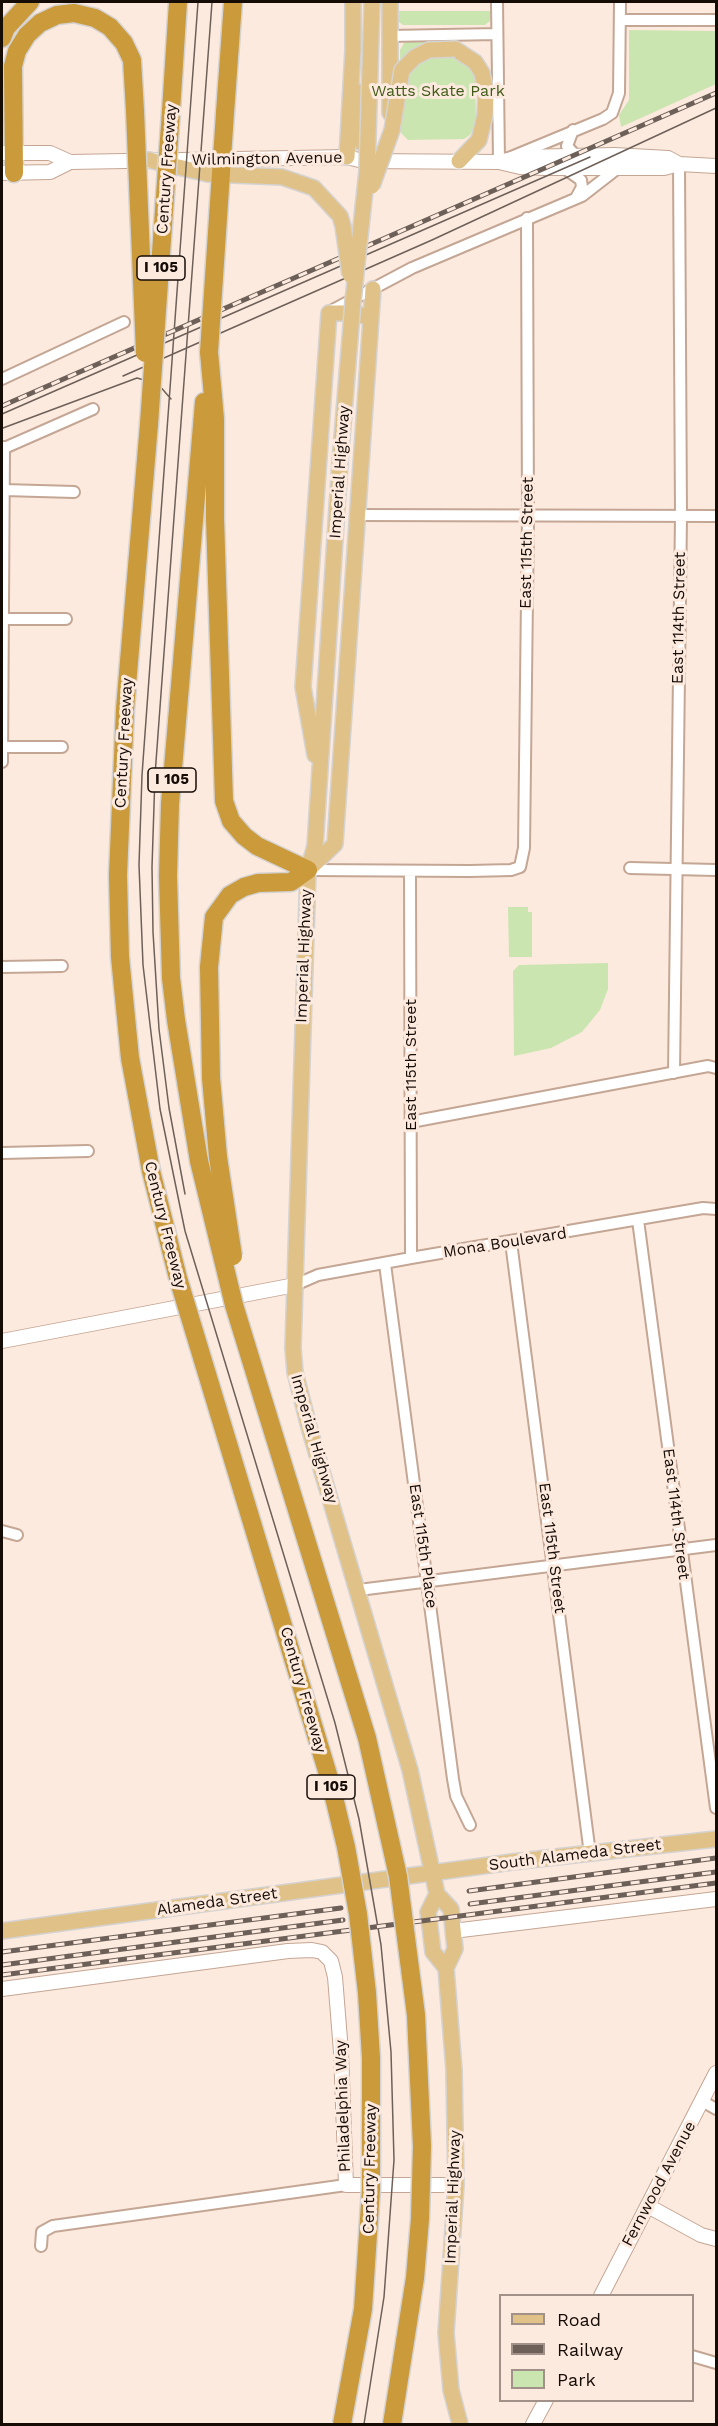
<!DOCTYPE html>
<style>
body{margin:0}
#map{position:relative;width:718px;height:2426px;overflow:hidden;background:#fdeadf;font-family:"Work Sans",sans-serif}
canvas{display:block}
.frame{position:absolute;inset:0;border:3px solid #160c06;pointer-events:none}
.legend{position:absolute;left:499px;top:2294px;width:195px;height:108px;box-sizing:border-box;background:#fdeadf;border:2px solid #a19188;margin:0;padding:8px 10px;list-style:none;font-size:18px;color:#160c06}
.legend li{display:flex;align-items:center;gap:12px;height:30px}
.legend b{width:30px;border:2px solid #a19188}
</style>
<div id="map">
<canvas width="718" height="2426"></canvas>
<div class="frame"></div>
<ul class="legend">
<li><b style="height:8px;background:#e0c289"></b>Road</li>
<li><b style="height:8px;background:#6d6058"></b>Railway</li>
<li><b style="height:16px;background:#cbe5b0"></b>Park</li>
</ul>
</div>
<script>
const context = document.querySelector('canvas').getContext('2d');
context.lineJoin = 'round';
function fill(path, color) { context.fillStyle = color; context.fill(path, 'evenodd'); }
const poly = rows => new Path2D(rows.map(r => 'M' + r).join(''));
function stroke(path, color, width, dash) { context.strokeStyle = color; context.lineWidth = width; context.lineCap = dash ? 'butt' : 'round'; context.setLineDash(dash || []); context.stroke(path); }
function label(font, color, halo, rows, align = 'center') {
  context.font = font + ' "Work Sans",sans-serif'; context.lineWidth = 6; context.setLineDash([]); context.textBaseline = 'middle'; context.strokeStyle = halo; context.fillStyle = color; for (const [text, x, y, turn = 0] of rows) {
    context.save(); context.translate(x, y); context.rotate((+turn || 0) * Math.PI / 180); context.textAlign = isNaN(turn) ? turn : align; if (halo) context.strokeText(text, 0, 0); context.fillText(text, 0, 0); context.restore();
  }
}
const green = poly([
 [395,11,491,11,490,21,485,25,403,25,396,20],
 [629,30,716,31,716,84,621,127,619,115,629,100],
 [410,41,457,41,455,54,475,73,476,123,470,135,464,139,408,140,401,133,400,50,404,43],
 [508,907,528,907,528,912,532,912,532,957,509,957],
 [608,963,608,989,600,1010,582,1032,551,1048,514,1056,513,971,519,965]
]);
const street = poly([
 [497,2,499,162,603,119,612,113,619,93,620,2],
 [620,20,716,20],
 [390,36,497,34],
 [573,130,567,146,575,155],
 [564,168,581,180,582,187,576,198],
 [331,311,412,268,582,196,618,168],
 [2,379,124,322],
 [2,449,93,409],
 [4,490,74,492],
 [357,515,716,516],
 [4,619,66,619],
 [2,747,62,747],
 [2,762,4,447],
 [630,868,716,870],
 [308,870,470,871,511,870,520,867,524,848,528,515,527,218],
 [410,872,411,1258],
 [2,967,62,966],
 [674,1073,681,516,679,164],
 [411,1122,708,1066,716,1068],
 [2,1153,88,1151],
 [638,1220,716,1808],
 [511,1242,590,1854],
 [385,1264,453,1779,456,1796,470,1825],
 [295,1285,318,1275,411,1258,703,1208,716,1209],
 [2,1531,17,1535],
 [359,1590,716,1545],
 [702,2101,716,2109],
 [41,2246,42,2232,53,2226,346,2185],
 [692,2356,716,2363]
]);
const secondary = poly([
 [2,153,50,153,70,162,347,157,363,161,499,162,520,167,545,168,664,168,679,164,716,166],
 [503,161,521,157,614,155,668,158,679,164],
 [2,173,50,172,70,162],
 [2,1341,295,1285],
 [453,1931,716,1899],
 [2,1989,288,1951,312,1950,322,1952,331,1961,335,1977,341,2052,346,2185,456,2185],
 [648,2206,701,2235,716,2239],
 [601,2296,716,2073],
 [533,2424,546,2400]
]);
const primary = poly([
 [390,2,390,113],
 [455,49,475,62,482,73,486,92,485,115,479,140,459,161],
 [358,92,362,143],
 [347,157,353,50,353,2],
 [149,160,208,174],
 [340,462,315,846,308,870,293,1348,295,1372,310,1431,410,1770,437,1894,451,1909,455,1949,446,1968,454,2070,456,2185,446,2333,451,2390,460,2424],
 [315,755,303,687,329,313,354,313,364,316],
 [308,870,335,844,373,289],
 [437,1894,428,1912,429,1919,433,1952,446,1968],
 [2,1931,512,1862,716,1839]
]);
const highway = poly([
 [2,38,6,28,30,2],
 [171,111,178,2],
 [225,113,233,2],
 [14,173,13,66,17,51,27,35,40,23,57,15,74,13,95,18,110,27,124,43,132,60,135,111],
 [209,352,215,419,215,518,224,801,231,821,244,836,257,846,308,870,291,882,258,883,244,887,230,895,214,917,209,967,211,1078,218,1157],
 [149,424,125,709,118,875,120,957,130,1058,151,1171],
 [199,1161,176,1020,171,978,168,876,170,804,204,402]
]);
const tram = poly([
 [198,2,142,775,139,865,143,965,160,1109,185,1231,335,1723,359,1819,381,1945,391,2052,394,2160,384,2297,364,2424],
 [123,376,432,240,716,108],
 [2,414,590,157],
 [3,428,137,378,158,384,171,399],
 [185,1194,169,1108,159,1029,153,932,152,867,155,775,212,2]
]);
const rail = poly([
 [2,406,716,93],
 [469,1891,716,1858],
 [470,1904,716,1872],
 [2,1952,341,1908],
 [2,1965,343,1920],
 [2,1975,716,1883]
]);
const primaryBridge = poly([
 [208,174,282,177,314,188,340,216,343,226,350,275],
 [372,186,392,130,402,70,415,57,429,50,455,49],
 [340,462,353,301,367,171,372,2]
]);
const highwayBridge = poly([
 [135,111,145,353],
 [209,352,225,113],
 [149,424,171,111],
 [218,1157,233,1256],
 [199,1161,234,1305,367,1738,398,1876,416,2015,422,2146,420,2219,415,2278,392,2424],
 [151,1171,178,1278,330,1781,346,1847,358,1914,367,1993,371,2058,371,2189,363,2309,342,2424]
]);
const shields = [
 [161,268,48],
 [172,780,48],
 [331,1787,48]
];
const shieldNames = [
 ["I 105",161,268],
 ["I 105",172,780],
 ["I 105",331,1787]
];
const parkNames = [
 ["Watts Skate Park",438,91]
];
const streetNames = [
 ["Wilmington Avenue",267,159,-1],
 ["Century Freeway",167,169,-86],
 ["Imperial Highway",340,472,-86],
 ["East 115th Street",527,543,-89],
 ["East 114th Street",679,618,-89],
 ["Century Freeway",124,743,-87],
 ["Imperial Highway",304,956,-88],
 ["East 115th Street",411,1065,-90],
 ["Century Freeway",165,1225,76],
 ["Mona Boulevard",505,1243,-9],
 ["Imperial Highway",314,1439,74],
 ["East 114th Street",676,1514,83],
 ["East 115th Place",423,1546,82],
 ["East 115th Street",552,1548,83],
 ["Century Freeway",303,1690,74],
 ["South Alameda Street",575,1855,-7],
 ["Alameda Street",217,1902,-8],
 ["Philadelphia Way",343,2106,-92],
 ["Century Freeway",370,2169,-89],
 ["Fernwood Avenue",659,2184,-62],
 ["Imperial Highway",453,2197,-88]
];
fill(green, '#cbe5b0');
stroke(street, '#c4a694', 14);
stroke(secondary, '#c4a694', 16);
stroke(primary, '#d5d3d2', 18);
stroke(highway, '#d5d3d2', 21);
stroke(street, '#fff', 10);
stroke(secondary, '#fff', 14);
stroke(primary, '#e0c289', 15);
stroke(highway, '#cb9a3b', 18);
stroke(tram, '#6d6058', 1.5);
stroke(rail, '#6d6058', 5);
stroke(rail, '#fdeadf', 3, [9]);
stroke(primaryBridge, '#d5d3d2', 18, []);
stroke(highwayBridge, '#d5d3d2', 21, []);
stroke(primaryBridge, '#e0c289', 15);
stroke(highwayBridge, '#cb9a3b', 18);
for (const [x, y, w] of shields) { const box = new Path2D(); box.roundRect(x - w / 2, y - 12, w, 24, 4.5); context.fillStyle = '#fdeadf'; context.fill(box); stroke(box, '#160c06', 1.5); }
label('bold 15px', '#160c06', null, shieldNames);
label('16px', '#405b17', '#fdeadf', parkNames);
label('16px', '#160c06', '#fdeadf', streetNames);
</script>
